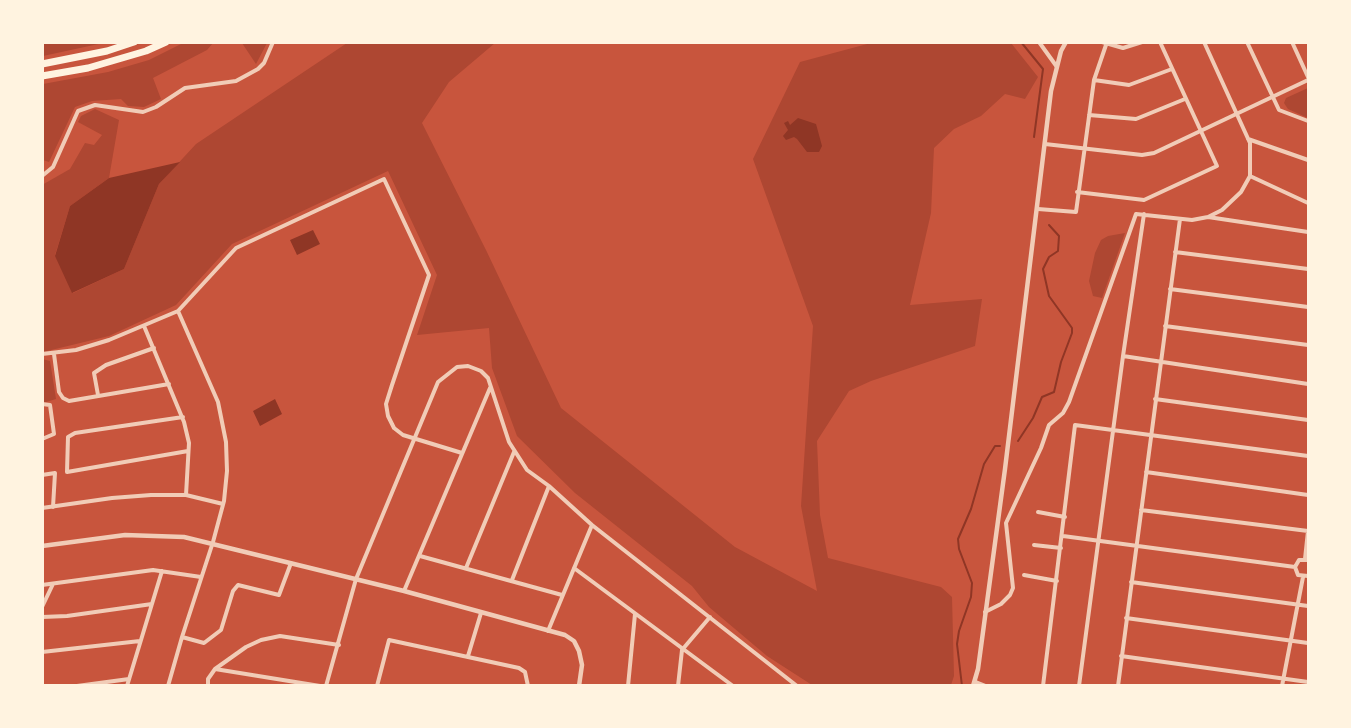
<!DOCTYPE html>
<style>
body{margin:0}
#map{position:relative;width:1351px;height:728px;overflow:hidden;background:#c8553d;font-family:"DM Sans",sans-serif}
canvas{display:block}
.frame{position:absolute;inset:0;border:44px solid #fff3e0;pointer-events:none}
</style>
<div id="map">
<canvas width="1351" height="728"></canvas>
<div class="frame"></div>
</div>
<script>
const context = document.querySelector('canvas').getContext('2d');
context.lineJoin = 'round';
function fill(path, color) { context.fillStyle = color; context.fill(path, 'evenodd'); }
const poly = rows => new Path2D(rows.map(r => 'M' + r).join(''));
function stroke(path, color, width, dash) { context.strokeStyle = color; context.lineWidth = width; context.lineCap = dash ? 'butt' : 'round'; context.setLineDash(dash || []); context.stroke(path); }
const green = poly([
 [43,42,103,42,103,43,43,56],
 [185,42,213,43,207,50,153,78,161,99,144,107,128,106,121,99,92,101,75,107,49,162,43,160,43,84,108,72,149,60],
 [242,43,267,43,256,64],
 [347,43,495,43,449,82,422,123,486,250,561,408,735,547,817,591,801,506,813,326,753,159,800,62,871,43,1011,43,1038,77,1025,99,1005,94,981,116,954,129,934,148,931,213,910,305,982,299,975,346,871,381,849,391,817,441,820,515,828,558,941,587,952,597,954,676,951,685,812,685,767,656,709,607,692,586,575,493,517,436,492,368,489,328,417,335,437,275,388,171,232,244,176,305,109,336,43,352,42,185,70,169,85,143,94,145,102,135,78,122,81,116,95,109,119,120,109,178,70,206,55,255,73,293,124,269,159,184,196,144],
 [1308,88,1308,118,1288,109,1284,103,1286,98],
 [1125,233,1102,298,1093,296,1089,281,1095,253,1101,240,1108,236],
 [42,359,50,361,56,399,46,402,43,402]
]);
const water = poly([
 [798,118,816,124,822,146,819,152,807,152,797,139,794,137,786,140,783,136,788,130,784,123,788,121,790,125],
 [180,162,159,184,124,269,72,293,55,256,70,206,109,178],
 [313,230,320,244,297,255,290,240],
 [275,399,282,414,260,426,253,411]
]);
const stream = poly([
 [1021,42,1043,69,1034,137],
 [1018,441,1033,418,1042,397,1054,392,1061,362,1072,333,1072,328,1049,296,1043,269,1049,257,1058,251,1059,236,1049,225],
 [962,686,957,644,959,631,971,597,972,583,959,549,958,539,971,509,984,464,995,446,1000,446]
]);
const minor = poly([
 [1039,42,1057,67],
 [1102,42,1123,48,1142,42],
 [1247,42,1279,110,1308,121],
 [1292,42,1308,77],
 [1094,80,1129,85,1172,69],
 [1089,115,1136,119,1185,99],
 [1248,139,1308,160],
 [1045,144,1142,155,1154,153,1308,80],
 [42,176,53,167,78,111,95,105,143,112,156,107,185,88,236,81,258,69,264,63,273,42],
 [1250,176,1308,203],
 [1077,192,1144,200,1217,166,1160,42],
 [1038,209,1076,212,1094,80,1107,42],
 [1208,217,1308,232],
 [1175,252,1308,269],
 [1170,289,1308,307],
 [178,311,218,402,226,442,227,471,224,501,213,542,182,637],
 [144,326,184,422,189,443,186,495],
 [1165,326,1308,345],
 [42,354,76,350,109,340,178,311,236,248,384,179,429,275,392,385,386,404,388,416,394,428,403,435,462,453],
 [54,354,59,392,63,398,69,401,169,384],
 [1123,356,1308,384],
 [98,395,94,373,106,365,154,348],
 [1155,399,1308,420],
 [42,404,50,405,54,434,42,439],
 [183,417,75,433,68,437,67,472,188,451],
 [1146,472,1308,495],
 [42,475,55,473,53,507],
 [42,508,112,498,151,495,186,495,223,504],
 [1141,510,1308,531],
 [1038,512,1065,517],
 [1063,536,1295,567],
 [1034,545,1061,548],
 [420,556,562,595],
 [1305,559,1308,531],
 [1308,560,1299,560,1295,567,1298,575,1308,576],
 [466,568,514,452],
 [574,568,733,686],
 [1024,575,1057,581],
 [512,580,549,486],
 [1131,582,1308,606],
 [42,585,153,570,201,577],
 [404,591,490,388],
 [42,607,53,584],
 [985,612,1001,604,1010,595,1013,588,1006,523,1041,448,1049,425,1063,413,1069,402,1136,214,1192,220,1208,217,1222,210,1241,192,1250,176,1250,143,1204,42],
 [42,617,67,616,152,604],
 [1126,618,1308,643],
 [548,631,592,525],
 [42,652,140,641],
 [468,656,481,613],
 [1121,656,1308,682],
 [215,669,320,686],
 [77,686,129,679],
 [127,686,162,571],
 [168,686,182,637,204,643,221,630,233,591,238,585,279,595,291,563],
 [208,686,208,679,215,669,246,647,261,640,280,636,339,645],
 [326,686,356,579,438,382,457,367,468,366,481,371,488,378,509,442,527,470,549,486,592,525,797,686],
 [377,686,389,640,519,668,525,672,528,686],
 [628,686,635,614],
 [678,686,682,650,710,617],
 [1043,686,1075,425,1308,456],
 [1079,686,1123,356,1144,214],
 [1118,686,1180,219],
 [1282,686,1303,577]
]);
const tertiary = poly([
 [42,546,125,535,184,537,404,591,565,635,574,641,579,651,582,665,579,686],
 [975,682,985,686],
 [973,686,978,669,1005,469,1051,91,1061,51,1066,42]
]);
const motorway = poly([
 [42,64,107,51,134,42],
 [42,76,88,68,146,51,166,42]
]);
fill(green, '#ae4732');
fill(water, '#8f3625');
stroke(stream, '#8f3625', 2);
stroke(minor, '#f1ccb7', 4);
stroke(tertiary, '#f1ccb7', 4.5);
stroke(motorway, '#fff3e0', 7);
</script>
